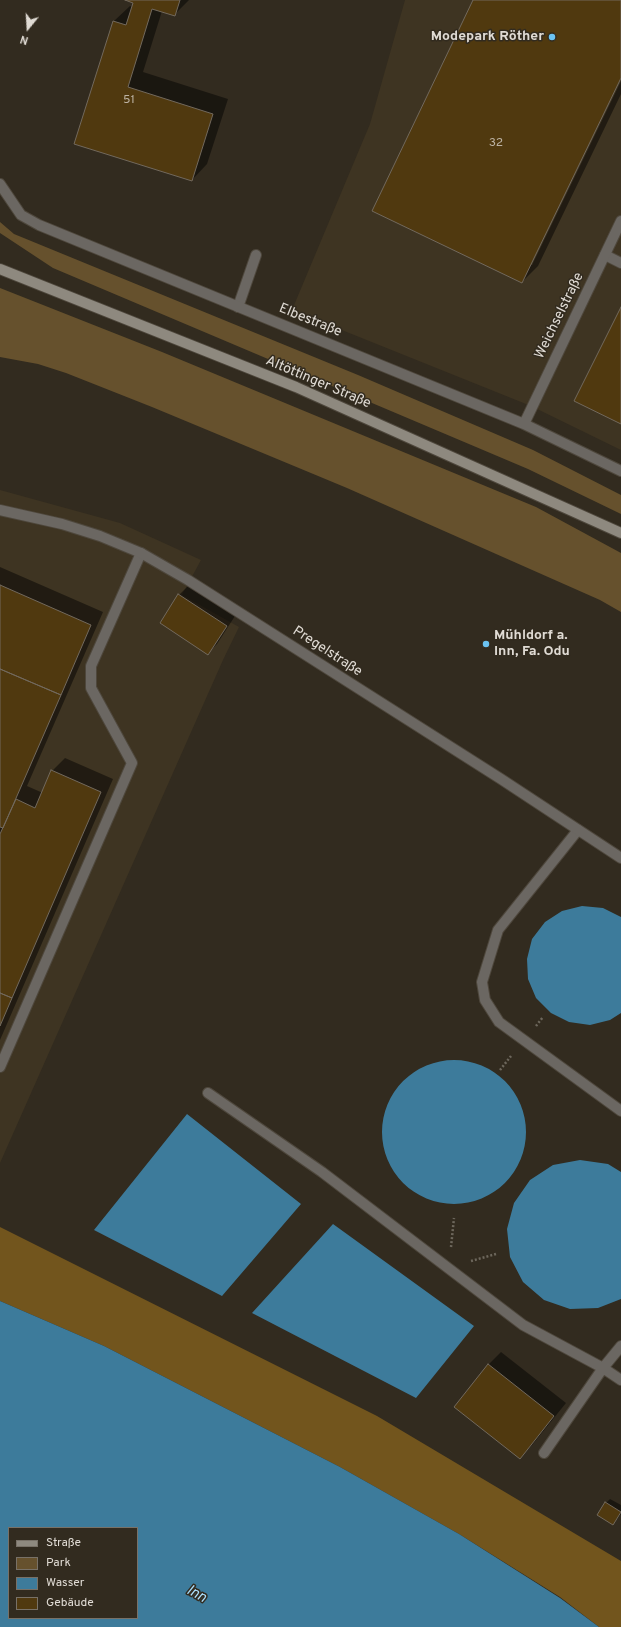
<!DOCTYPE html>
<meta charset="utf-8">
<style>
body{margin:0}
#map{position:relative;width:621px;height:1627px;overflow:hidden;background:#322b1f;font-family:Overpass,sans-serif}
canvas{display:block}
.legend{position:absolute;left:8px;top:1527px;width:130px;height:92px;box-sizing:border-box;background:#322b1f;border:1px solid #787167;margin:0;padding:5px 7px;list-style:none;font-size:12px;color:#e0dbd4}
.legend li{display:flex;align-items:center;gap:8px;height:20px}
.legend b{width:20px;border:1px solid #787167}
.north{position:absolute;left:8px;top:8px;width:40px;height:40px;-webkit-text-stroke:3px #322b1f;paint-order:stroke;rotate:198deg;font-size:11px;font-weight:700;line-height:16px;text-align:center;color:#e0dbd4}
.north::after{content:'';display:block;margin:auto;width:14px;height:18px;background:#e0dbd4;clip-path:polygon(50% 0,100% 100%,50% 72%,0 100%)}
</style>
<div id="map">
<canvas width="621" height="1627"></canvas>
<ul class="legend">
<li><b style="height:5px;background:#8e897f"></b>Straße</li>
<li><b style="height:11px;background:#66512d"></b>Park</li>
<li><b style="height:11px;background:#3d7b9b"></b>Wasser</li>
<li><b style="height:11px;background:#50390f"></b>Gebäude</li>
</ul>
<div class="north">N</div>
</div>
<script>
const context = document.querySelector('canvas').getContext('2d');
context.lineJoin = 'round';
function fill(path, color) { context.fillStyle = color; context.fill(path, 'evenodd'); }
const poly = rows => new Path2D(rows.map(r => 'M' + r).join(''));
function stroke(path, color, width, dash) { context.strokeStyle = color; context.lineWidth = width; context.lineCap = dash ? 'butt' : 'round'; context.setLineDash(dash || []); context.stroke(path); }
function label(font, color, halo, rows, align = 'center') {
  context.font = font + ' Overpass,sans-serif'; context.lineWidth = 3; context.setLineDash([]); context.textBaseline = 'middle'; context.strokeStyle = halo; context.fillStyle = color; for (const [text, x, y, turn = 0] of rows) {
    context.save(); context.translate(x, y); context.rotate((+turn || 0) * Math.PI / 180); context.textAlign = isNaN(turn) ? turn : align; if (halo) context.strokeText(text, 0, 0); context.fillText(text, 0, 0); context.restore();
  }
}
const built = poly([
 [405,0,621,0,621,450,531,406,292,310,370,124],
 [0,490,120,523,201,560,182,595,239,627,223,660,0,1163]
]);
const green = poly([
 [0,222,14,234,358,375,533,450,621,495,621,514,528,469,53,268,0,233],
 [0,288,162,352,536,507,621,553,621,612,600,600,347,488,152,407,66,373,38,364,0,357]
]);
const forest = poly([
 [0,1227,377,1416,621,1561,621,1627,599,1627,560,1597,459,1534,340,1467,104,1346,0,1301]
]);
const water = poly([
 [582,906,603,908,621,917,621,1013,610,1020,590,1025,569,1022,551,1013,536,998,528,979,527,959,532,939,545,922,562,911],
 '382 1132a72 72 0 1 1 144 0a72 72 0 1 1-144 0Z',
 [187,1114,301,1204,222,1296,94,1230],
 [580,1160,608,1164,621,1172,621,1299,598,1308,570,1309,544,1300,523,1282,510,1257,507,1229,514,1203,530,1180,553,1165],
 [333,1224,474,1326,416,1398,252,1313],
 [0,1301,104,1346,340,1467,459,1534,560,1598,599,1627,0,1627],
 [9,1528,137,1528,137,1618,9,1618]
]);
const shadow = poly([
 [127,0,189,0,174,15,162,11,143,72,228,99,207,164,192,180,76,143,114,21,130,6,133,7,134,2],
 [474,0,621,0,621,76,530,265,532,265,621,81,621,94,538,266,522,282],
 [0,567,103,612,27,786,43,793,52,771,65,758,113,779,0,1040],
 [188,586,235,616,217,644,208,653,179,595],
 [501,1352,566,1403,532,1445,520,1458,488,1365],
 [610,1499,621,1505,621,1514,613,1524,606,1503]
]);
const building = poly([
 [125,0,180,0,175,16,152,9,128,87,213,114,192,181,74,144,113,21,126,25,133,3,125,0],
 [473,0,621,0,621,78,522,283,372,211,473,0],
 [621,307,621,424,574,401,621,307],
 [0,585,91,625,61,695,0,669,0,585],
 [178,594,227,626,208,655,160,623,178,594],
 [0,669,61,695,3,828,0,827,0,669],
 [51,770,101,792,12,998,0,993,0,834,16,799,35,808,51,770],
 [0,993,12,998,0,1026,0,993],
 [488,1364,554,1416,520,1459,454,1407,488,1364],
 [605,1502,621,1512,613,1525,597,1515,605,1502]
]);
const path = poly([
 [536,1026,543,1017],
 [500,1070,511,1056],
 [451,1247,454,1218],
 [471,1261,496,1254]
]);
const service = poly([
 [605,255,621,263],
 [238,307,256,255],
 [578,830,498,930,482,982,485,1000,499,1022,621,1111],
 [0,1067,132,763,91,688,91,666,141,553],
 [208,1093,322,1172,523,1325,603,1368,544,1453],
 [621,1346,603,1368,621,1380]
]);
const minor = poly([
 [0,184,21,215,39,225,524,424,621,471],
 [524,424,621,221],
 [0,510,62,524,100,536,141,553,188,580,501,779,621,858]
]);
const secondary = poly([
 [0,269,296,387,621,533]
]);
const markers = [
 [552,37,4,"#6bc3f2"],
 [486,644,4,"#6bc3f2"]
];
const numberNames = [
 ["51",129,101],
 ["32",496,144]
];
const poiNames = [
 ["Modepark Röther",544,37],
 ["Mühldorf a.",494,636,"left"],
 ["Inn, Fa. Odu",494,652,"left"]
];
const streetNames = [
 ["Weichselstraße",560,316,-64],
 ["Elbestraße",310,321,22],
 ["Altöttinger Straße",318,383,23],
 ["Pregelstraße",327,652,33]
];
const waterNames = [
 ["Inn",196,1595,29]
];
fill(built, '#3e3422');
fill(green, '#66512d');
fill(forest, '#72551d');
fill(water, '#3d7b9b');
fill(shadow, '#0007');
fill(building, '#50390f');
stroke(building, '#72695d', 1);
stroke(service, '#4e473c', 12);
stroke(minor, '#4e473c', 12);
stroke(secondary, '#4e473c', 12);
stroke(path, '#6d675c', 2.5, [2, 2]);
stroke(service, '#6b6762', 10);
stroke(minor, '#6b6762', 10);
stroke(secondary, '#8e897f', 10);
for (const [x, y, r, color] of markers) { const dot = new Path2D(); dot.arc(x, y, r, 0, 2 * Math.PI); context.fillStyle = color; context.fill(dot); stroke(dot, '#322b1f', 1.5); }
label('12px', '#bcb2a3', null, numberNames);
label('bold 14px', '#e0dbd4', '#322b1f', poiNames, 'right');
label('14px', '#e0dbd4', '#322b1f', streetNames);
label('italic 15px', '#abdffc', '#322b1f', waterNames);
</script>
